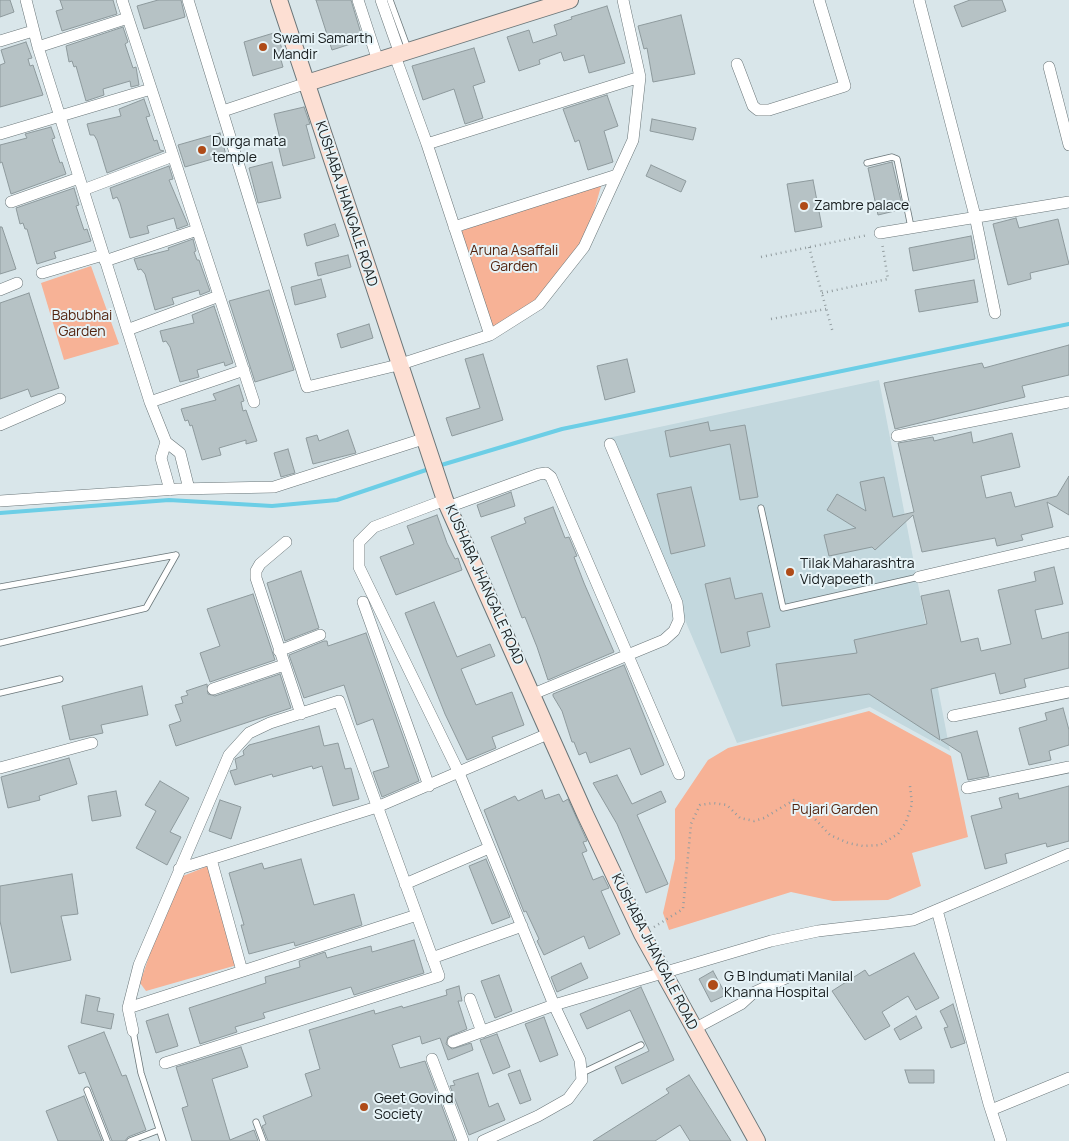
<!DOCTYPE html>
<style>
body{margin:0}
canvas{display:block;background:#d9e6ea}
</style>
<canvas width="1069" height="1141"></canvas>
<script>
const context = document.querySelector('canvas').getContext('2d');
context.lineJoin = 'round';
function fill(path, color) { context.fillStyle = color; context.fill(path, 'evenodd'); }
const poly = rows => new Path2D(rows.map(r => 'M' + r).join(''));
function stroke(path, color, width, dash) { context.strokeStyle = color; context.lineWidth = width; context.lineCap = dash ? 'butt' : 'round'; context.setLineDash(dash || []); context.stroke(path); }
function label(font, color, halo, rows, align = 'center') {
  context.font = font + ' Manrope,sans-serif'; context.lineWidth = 4; context.setLineDash([]); context.textBaseline = 'middle'; context.strokeStyle = halo; context.fillStyle = color; for (const [text, x, y, turn = 0] of rows) {
    context.save(); context.translate(x, y); context.rotate((+turn || 0) * Math.PI / 180); context.textAlign = isNaN(turn) ? turn : align; if (halo) context.strokeText(text, 0, 0); context.fillText(text, 0, 0); context.restore();
  }
}
const built = poly([
 [879,380,950,751,870,707,737,743,608,438]
]);
const green = poly([
 [603,179,584,247,538,298,492,329,456,233],
 [91,266,119,344,64,360,41,283],
 [869,711,951,756,968,837,912,853,921,886,888,900,833,901,791,892,669,930,663,913,675,859,675,809,708,760,728,748],
 [208,866,237,965,146,991,140,983,157,933,183,876]
]);
const stream = poly([
 [438,466,562,429,1069,324],
 [0,513,169,500,272,506,337,500,429,469]
]);
const building = poly([
 [0,0,10,0,14,12,0,17,0,0],
 [60,0,113,0,117,14,62,31,56,11,63,9,60,0],
 [158,0,181,0,185,17,144,29,137,6,158,0],
 [316,0,351,0,363,40,332,50,316,0],
 [970,0,1002,0,1006,11,962,27,954,6,970,0],
 [607,6,625,63,589,73,584,55,564,61,561,52,539,60,540,64,519,71,507,37,529,30,533,43,557,35,554,25,572,19,571,17,607,6],
 [681,15,695,74,653,82,647,48,644,49,638,26,681,15],
 [123,27,128,42,125,44,133,68,136,67,139,85,131,87,130,81,103,89,104,95,86,101,76,66,74,67,72,61,69,62,66,46,123,27],
 [277,32,283,53,279,53,283,67,253,76,244,42,277,32],
 [26,42,32,58,28,59,30,66,33,65,43,95,0,107,0,65,5,63,1,50,26,42],
 [474,48,485,82,473,86,483,118,465,124,454,89,423,100,412,66,474,48],
 [607,95,618,126,604,131,613,162,588,170,579,140,575,142,563,109,607,95],
 [144,99,150,116,146,117,154,141,157,140,160,150,164,151,107,173,97,140,94,135,90,135,87,124,121,116,119,109,144,99],
 [304,107,310,124,306,125,315,158,283,166,277,140,280,139,274,114,304,107],
 [652,119,696,128,693,140,650,131,652,119],
 [51,127,55,138,52,139,60,163,62,162,66,174,11,194,2,162,0,163,0,145,27,138,25,134,51,127],
 [220,133,226,155,185,167,178,145,220,133],
 [272,162,281,198,258,203,249,168,272,162],
 [892,162,903,209,878,215,868,168,892,162],
 [651,165,686,181,681,192,646,176,651,165],
 [169,166,173,179,169,180,188,225,177,229,174,218,147,226,149,233,130,238,120,203,117,197,113,199,110,188,169,166],
 [813,180,822,227,795,232,787,184,813,180],
 [74,188,79,205,76,206,84,230,87,229,91,241,54,252,56,258,37,264,27,229,25,229,23,223,20,224,16,208,74,188],
 [1016,218,1019,228,1058,219,1069,264,1030,273,1031,279,1008,285,993,224,1016,218],
 [335,224,339,236,307,246,304,234,335,224],
 [0,227,2,227,16,269,0,274,0,227],
 [971,236,975,259,913,271,909,248,971,236],
 [193,239,196,251,194,252,197,260,199,260,210,291,200,295,199,290,172,298,174,304,155,310,145,274,141,269,138,270,134,259,169,250,168,248,193,239],
 [348,255,351,267,318,276,315,263,348,255],
 [321,279,326,297,295,305,291,287,321,279],
 [974,280,978,302,919,312,915,290,974,280],
 [269,290,294,370,255,382,229,301,269,290],
 [29,293,59,388,31,397,28,389,0,399,0,303,29,293],
 [214,306,233,363,225,366,224,362,197,370,199,377,180,382,170,347,166,341,163,342,160,331,194,323,192,315,214,306],
 [369,324,373,338,341,348,337,334,369,324],
 [1069,345,1069,375,1022,386,1025,397,895,429,884,383,982,363,984,368,1069,345],
 [483,354,503,420,452,436,446,418,480,408,465,359,483,354],
 [627,359,635,392,605,400,597,366,627,359],
 [239,385,244,401,241,402,243,411,246,410,257,441,246,444,246,440,219,448,221,455,202,460,192,425,190,426,188,420,185,421,181,409,216,400,213,394,239,385],
 [708,422,710,431,745,425,758,497,740,500,730,444,670,457,665,431,708,422],
 [348,430,356,453,313,464,306,438,317,435,319,441,348,430],
 [971,432,973,443,1012,433,1020,467,981,476,986,498,1011,492,1015,507,1057,496,1069,476,1069,515,1047,502,1053,527,1021,535,1023,540,997,546,995,538,922,552,913,515,875,550,872,547,829,556,824,535,856,528,827,510,837,494,866,511,860,482,884,477,893,517,914,512,898,443,933,437,934,441,971,432],
 [288,449,295,473,281,477,274,453,288,449],
 [691,487,705,546,671,554,657,494,691,487],
 [511,492,515,506,481,517,477,505,511,492],
 [553,507,565,538,569,537,577,556,574,557,584,583,614,652,548,680,537,647,525,617,522,618,491,537,526,523,524,518,553,507],
 [437,515,447,543,455,559,458,558,462,570,396,595,380,557,414,544,407,526,437,515],
 [1054,567,1063,604,1035,610,1042,639,1069,632,1069,668,1024,679,1026,687,1000,694,995,673,931,689,940,740,869,694,782,706,776,664,857,653,854,640,927,624,921,596,949,590,961,642,978,638,981,651,1011,644,998,590,1036,581,1034,572,1054,567],
 [301,571,319,628,285,641,267,583,301,571],
 [730,578,735,599,762,593,770,627,747,632,750,646,721,653,705,584,730,578],
 [253,594,275,660,210,682,200,653,220,646,207,609,253,594],
 [434,602,457,657,490,644,495,656,461,669,476,705,512,692,524,725,492,737,496,748,467,760,445,714,405,613,434,602],
 [366,633,419,781,382,797,373,772,389,767,373,719,357,725,344,685,304,698,289,655,324,641,327,641,328,646,366,633],
 [624,665,664,765,641,775,630,748,590,763,586,752,579,755,574,742,572,742,562,711,553,696,553,694,624,665],
 [280,674,291,708,176,746,169,725,181,721,175,705,183,703,181,697,188,695,186,691,207,684,208,694,215,696,280,674],
 [142,686,148,715,101,725,103,733,70,740,62,706,142,686],
 [1063,708,1069,730,1069,745,1049,751,1051,760,1029,765,1019,728,1047,720,1045,713,1063,708],
 [319,726,324,746,338,743,345,769,351,768,359,799,333,806,322,766,313,769,312,766,273,777,272,774,235,785,230,771,237,769,235,759,244,755,243,751,249,745,319,726],
 [977,731,989,776,968,780,961,753,941,740,977,731],
 [69,758,77,784,39,796,40,800,8,808,1,777,69,758],
 [617,775,632,804,661,791,666,802,637,815,668,884,646,893,617,824,593,783,617,775],
 [160,781,189,798,170,832,181,837,167,865,136,848,156,811,145,805,160,781],
 [1069,786,1069,841,1047,847,1046,843,1005,854,1007,863,985,869,971,816,1002,808,999,798,1018,793,1019,799,1069,786],
 [542,790,545,799,559,794,563,802,568,799,587,841,583,842,587,851,582,853,593,880,603,876,609,888,601,891,620,934,589,949,584,936,544,955,537,941,539,939,526,911,524,912,484,810,515,796,518,801,542,790],
 [116,791,121,816,92,821,88,796,116,791],
 [220,800,241,807,231,839,209,831,220,800],
 [301,859,314,905,354,894,362,925,295,946,294,942,249,954,241,925,244,925,229,873,262,863,264,869,301,859],
 [486,859,510,917,492,924,469,866,486,859],
 [72,874,78,914,61,916,71,960,11,973,0,921,0,886,72,874],
 [414,940,424,973,354,995,351,987,263,1013,265,1018,235,1027,237,1032,200,1044,189,1008,266,983,265,977,300,967,299,961,325,952,327,958,371,946,372,952,414,940],
 [914,953,939,998,916,1010,908,996,882,1012,890,1026,865,1040,832,991,865,970,869,976,914,953],
 [581,963,588,978,557,992,551,977,581,963],
 [713,971,726,995,711,1002,699,979,713,971],
 [499,975,512,1011,495,1018,481,981,499,975],
 [459,986,462,1001,458,1001,467,1029,448,1037,446,1044,452,1049,471,1043,473,1050,448,1060,440,1038,422,1044,420,1036,392,1045,400,1068,425,1061,455,1141,268,1141,262,1126,266,1124,263,1116,312,1096,305,1074,320,1069,309,1030,374,1010,375,1014,402,1006,403,1008,447,995,446,990,459,986],
 [641,987,674,1060,622,1084,615,1067,649,1051,630,1010,587,1029,580,1014,641,987],
 [86,995,100,998,97,1011,114,1014,111,1029,81,1023,86,995],
 [953,1004,965,1043,951,1048,944,1028,948,1027,940,1011,953,1004],
 [168,1014,178,1046,156,1053,146,1021,168,1014],
 [916,1016,922,1028,900,1040,894,1029,916,1016],
 [544,1017,558,1055,540,1062,525,1024,544,1017],
 [104,1032,122,1076,126,1075,146,1130,128,1137,125,1141,112,1141,85,1072,79,1074,68,1046,104,1032],
 [497,1034,510,1067,493,1074,480,1040,497,1034],
 [241,1047,248,1067,212,1079,230,1140,254,1130,258,1141,192,1141,182,1108,188,1106,176,1067,241,1047],
 [520,1070,531,1100,520,1104,508,1074,520,1070],
 [905,1070,934,1070,934,1083,909,1083,905,1070],
 [478,1073,489,1107,498,1103,505,1120,469,1135,450,1086,455,1085,453,1081,478,1073],
 [689,1075,731,1141,690,1141,680,1125,655,1141,593,1141,669,1093,666,1089,689,1075],
 [84,1096,102,1141,58,1141,46,1111,84,1096]
]);
const path = poly([
 [809,247,833,333],
 [761,257,868,235],
 [822,293,888,279,882,243],
 [771,319,826,309],
 [654,927,683,909,691,824,700,805,713,803,727,805,740,818,754,821,764,818,794,800,800,803,830,835,848,843,863,846,880,845,898,834,906,822,912,804,910,786]
]);
const lane = poly([
 [390,0,408,49],
 [867,163,892,157,897,159,911,227],
 [761,508,783,608,919,577],
 [0,587,176,555],
 [0,643,146,608,176,555],
 [0,693,60,679],
 [133,1031,141,1073,163,1141],
 [582,1073,641,1045],
 [87,1090,107,1141],
 [256,1122,263,1141],
 [130,1141,159,1130]
]);
const street = poly([
 [26,0,38,47,150,402,166,442,180,453,189,489],
 [122,0,254,402],
 [188,0,307,387,398,365,490,335,539,304,584,247,633,140,640,77,623,0],
 [358,0,378,61],
 [381,0,400,54],
 [919,0,975,216,995,313],
 [0,41,33,31],
 [38,47,128,18],
 [395,56,427,144,490,335],
 [737,64,753,106,758,110,769,110,845,86,819,0],
 [1049,67,1069,145],
 [223,111,307,83],
 [0,134,151,89],
 [427,144,640,77],
 [83,190,173,156],
 [11,202,79,178],
 [454,227,617,175],
 [880,233,1069,202],
 [105,261,197,230],
 [42,273,103,255],
 [0,290,17,283],
 [127,330,219,296],
 [150,402,244,370],
 [0,425,60,399],
 [897,436,1069,402],
 [166,442,161,458,170,490],
 [445,500,374,527,359,542,359,567,459,773,554,1005,580,1060,582,1080,568,1099,538,1116,483,1141],
 [0,501,178,489,274,487,423,439],
 [448,507,539,474,546,473,551,477,679,774],
 [286,542,260,564,256,571,256,578,301,714],
 [919,577,1069,542],
 [363,602,429,786],
 [279,651,320,635],
 [213,689,284,665],
 [533,694,664,640,674,631,679,620,677,603,610,444],
 [953,716,1069,692],
 [0,768,92,743],
 [967,788,1069,767],
 [211,859,242,971],
 [179,869,377,807,550,733],
 [405,884,489,848],
 [937,910,989,1104,1001,1141],
 [432,958,522,926],
 [470,999,482,1032],
 [128,1008,417,915],
 [694,1029,741,1004,753,993,788,977],
 [133,1031,128,1008,139,965,229,755,249,733,270,723,339,701,439,976,165,1063],
 [453,1042,554,1005,771,941,818,931,913,920,1069,854],
 [432,1059,463,1141],
 [991,1110,1069,1078]
]);
const secondary = poly([
 [279,0,445,500,585,814,642,934,757,1141],
 [307,83,570,0]
]);
const markers = [
 [263,47,5,"#af4b18"],
 [202,150,5,"#af4b18"],
 [804,206,5,"#af4b18"],
 [790,572,5,"#af4b18"],
 [713,985,6,"#af4b18"],
 [364,1107,5,"#af4b18"]
];
const poiNames = [
 ["Swami Samarth",273,39],
 ["Mandir",273,55],
 ["Durga mata",212,142],
 ["temple",212,158],
 ["Zambre palace",814,206],
 ["Tilak Maharashtra",800,564],
 ["Vidyapeeth",800,580],
 ["G B Indumati Manilal",724,977],
 ["Khanna Hospital",724,993],
 ["Geet Govind",374,1099],
 ["Society",374,1115]
];
const streetNames = [
 ["KUSHABA JHANGALE ROAD",346,204,72],
 ["KUSHABA JHANGALE ROAD",484,585,66],
 ["KUSHABA JHANGALE ROAD",654,952,63]
];
const parkNames = [
 ["Aruna Asaffali",514,251],
 ["Garden",514,267],
 ["Babubhai",82,316],
 ["Garden",82,332],
 ["Pujari Garden",835,810]
];
fill(built, '#c3d8de');
fill(green, '#f7b296');
stroke(stream, '#6ccee6', 4);
fill(building, '#b6c2c5');
stroke(building, '#8e9a9d', 1);
stroke(lane, '#6a7679', 7);
stroke(street, '#6a7679', 12);
stroke(secondary, '#6a7679', 18);
stroke(path, '#929c9f', 2.5, [1, 4]);
stroke(lane, '#fff', 5.5);
stroke(street, '#fff', 11);
stroke(secondary, '#fddfd3', 16);
for (const [x, y, r, color] of markers) { const dot = new Path2D(); dot.arc(x, y, r, 0, 2 * Math.PI); context.fillStyle = color; context.fill(dot); stroke(dot, '#e6f3f7', 2); }
label('14px', '#171c1d', '#e6f3f7', poiNames, 'left');
label('14px', '#171c1d', '#e6f3f7', streetNames);
label('14px', '#542510', '#e6f3f7', parkNames);
</script>
